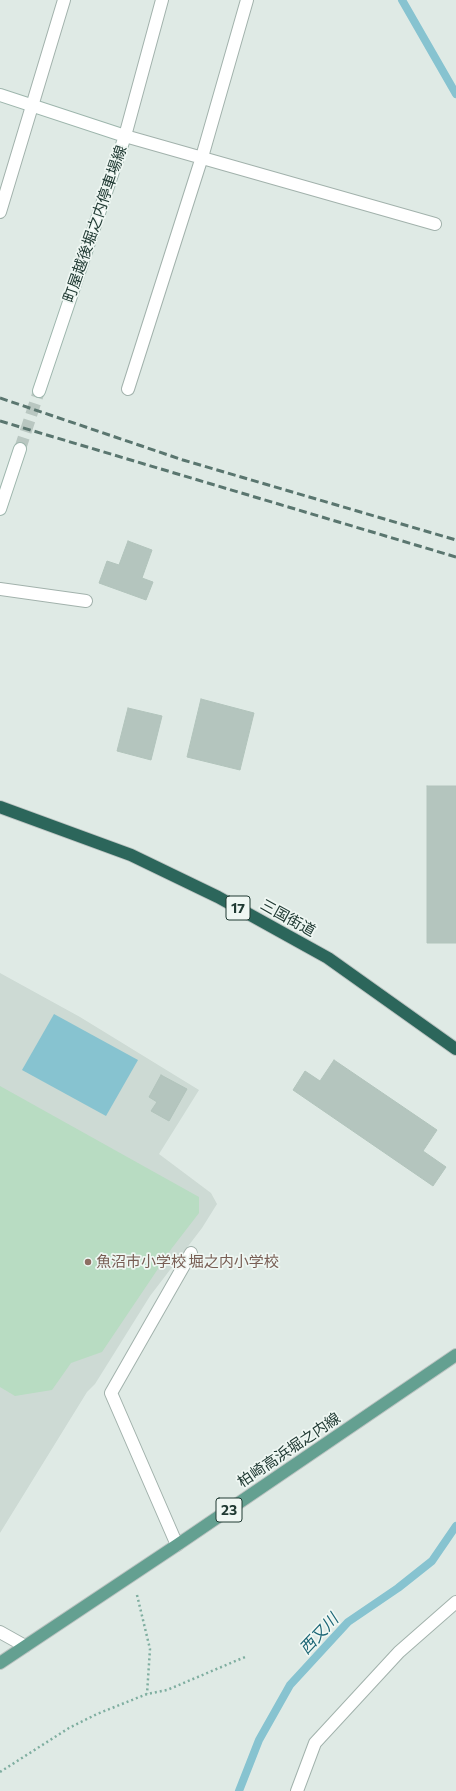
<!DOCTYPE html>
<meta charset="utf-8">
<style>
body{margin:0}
canvas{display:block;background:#dfeae5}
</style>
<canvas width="456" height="1791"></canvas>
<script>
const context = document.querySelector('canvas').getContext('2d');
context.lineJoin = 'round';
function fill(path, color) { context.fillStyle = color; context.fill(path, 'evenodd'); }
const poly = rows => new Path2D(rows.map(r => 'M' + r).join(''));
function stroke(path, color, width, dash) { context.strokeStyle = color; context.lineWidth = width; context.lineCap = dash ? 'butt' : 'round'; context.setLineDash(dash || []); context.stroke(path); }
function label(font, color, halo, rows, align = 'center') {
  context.font = font + ' Commissioner,"Noto Sans JP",sans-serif'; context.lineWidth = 3.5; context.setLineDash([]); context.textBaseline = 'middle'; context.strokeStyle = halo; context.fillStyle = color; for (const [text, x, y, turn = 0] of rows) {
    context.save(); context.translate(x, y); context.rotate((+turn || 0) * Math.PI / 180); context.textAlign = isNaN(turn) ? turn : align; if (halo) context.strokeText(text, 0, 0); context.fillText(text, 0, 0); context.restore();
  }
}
const built = poly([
 [0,973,80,1017,199,1090,159,1154,211,1193,217,1204,202,1228,150,1296,95,1384,87,1392,0,1533]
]);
const green = poly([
 [0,1086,199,1197,199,1213,172,1248,102,1352,71,1363,52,1390,15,1396,0,1387]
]);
const water = poly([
 [54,1014,138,1060,106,1116,22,1070]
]);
const stream = poly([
 [402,0,456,94],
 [239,1791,259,1740,290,1685,348,1622,398,1588,432,1561,456,1526]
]);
const building = poly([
 [128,541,152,550,142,578,153,582,146,600,99,583,107,561,119,565,128,541],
 [201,699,254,713,240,770,187,757,201,699],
 [128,708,162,716,151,760,117,751,128,708],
 [427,786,456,786,456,943,427,943,427,786],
 [334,1060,437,1130,423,1151,446,1167,433,1186,293,1090,305,1071,320,1081,334,1060],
 [161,1075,187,1089,169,1121,151,1111,157,1102,149,1097,161,1075]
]);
const secondaryTunnel = poly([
 [20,449,39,391]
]);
const path = poly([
 [137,1595,150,1649,147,1694],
 [0,1772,69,1728,97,1714,147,1694,167,1690,245,1657]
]);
const lane = poly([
 [0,589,86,601]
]);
const street = poly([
 [162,0,125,136,435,224],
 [0,212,64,0],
 [128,389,202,157,247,0],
 [177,1545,111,1393,191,1253],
 [0,1632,25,1646],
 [297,1791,315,1743,399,1652,456,1602]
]);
const secondary = poly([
 [0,95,125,136,39,391],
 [0,509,20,449]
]);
const primary = poly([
 [0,1663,177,1545,456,1355]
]);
const highway = poly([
 [0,807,131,855,218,897,328,958,456,1049]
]);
const rail = poly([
 [0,398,183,460,456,540],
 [0,421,456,557]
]);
const markers = [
 [88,1262,4,"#8d6e63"]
];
const shields = [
 [238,908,24],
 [229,1510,26]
];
const shieldNames = [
 ["17",238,908],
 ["23",229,1510]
];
const streetNames = [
 ["町屋越後堀之内停車場線",95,224,-71],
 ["三国街道",288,918,29],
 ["柏崎高浜堀之内線",289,1450,-34]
];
const educationNames = [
 ["魚沼市小学校 堀之内小学校",96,1262]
];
const waterNames = [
 ["西又川",319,1634,-47]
];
fill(built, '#cddad4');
fill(green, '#b8dcc2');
fill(water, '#87c3d0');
stroke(stream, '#87c3d0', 8);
fill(building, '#b4c5be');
stroke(building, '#b2c4bc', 1);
stroke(secondaryTunnel, '#b9c7c1', 12, [12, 6]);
stroke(lane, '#a2b2ac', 14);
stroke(street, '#a2b2ac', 14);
stroke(secondary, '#9eb6ad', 14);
stroke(primary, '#bcc4c2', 14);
stroke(highway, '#bcc4c2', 14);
stroke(path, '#7faea0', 2.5, [2, 3]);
stroke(lane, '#fff', 12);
stroke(street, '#fff', 12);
stroke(secondary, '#fff', 12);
stroke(primary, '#64a091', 12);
stroke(highway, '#2c665b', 12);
stroke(rail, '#5a766f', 3, [8, 4]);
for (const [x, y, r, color] of markers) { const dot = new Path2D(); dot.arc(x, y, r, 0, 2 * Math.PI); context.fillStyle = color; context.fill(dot); stroke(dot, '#eff7f3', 1.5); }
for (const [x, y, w] of shields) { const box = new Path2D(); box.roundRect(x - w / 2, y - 12, w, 24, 3); context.fillStyle = '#eff7f3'; context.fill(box); stroke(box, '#203a33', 1); }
label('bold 14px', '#203a33', null, shieldNames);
label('15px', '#203a33', '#eff7f3', streetNames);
label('15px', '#785e54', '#eff7f3', educationNames, 'left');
label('italic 16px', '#1b6575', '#eff7f3', waterNames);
</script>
